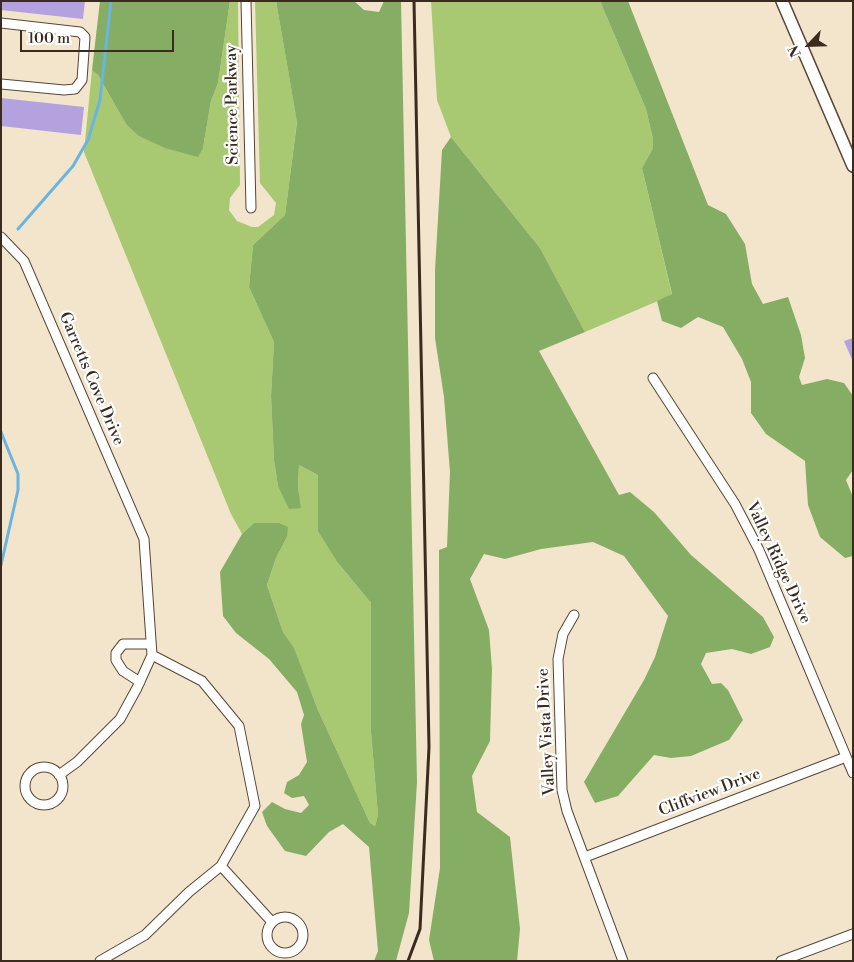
<!DOCTYPE html>
<style>
body{margin:0}
#map{position:relative;width:854px;height:962px;overflow:hidden;background:#f3e5cc;font-family:"Libre Bodoni",serif}
canvas{display:block}
.frame{position:absolute;inset:0;border:2px solid #3b2a1e;pointer-events:none}
.north{position:absolute;left:784px;top:20px;width:50px;height:50px;-webkit-text-stroke:4px #fff;paint-order:stroke;rotate:246deg;font-size:14px;font-weight:700;line-height:20px;text-align:center;color:#3b2a1e}
.north::after{content:'';display:block;margin:auto;width:18px;height:22px;background:#3b2a1e;clip-path:polygon(50% 0,100% 100%,50% 72%,0 100%)}
.scale{position:absolute;left:20px;top:30px;width:154px;height:22px;box-sizing:border-box;border:2px solid #3b2a1e;border-top:0;padding-left:6px;font-size:15px;line-height:18px;white-space:nowrap;color:#3b2a1e;-webkit-text-stroke:4px #fff;paint-order:stroke}
</style>
<div id="map">
<canvas width="854" height="962"></canvas>
<div class="frame"></div>
<div class="north">N</div>
<div class="scale">100 m</div>
</div>
<script>
const context = document.querySelector('canvas').getContext('2d');
context.lineJoin = 'round';
function fill(path, color) { context.fillStyle = color; context.fill(path, 'evenodd'); }
const poly = rows => new Path2D(rows.map(r => 'M' + r).join(''));
function stroke(path, color, width, dash) { context.strokeStyle = color; context.lineWidth = width; context.lineCap = dash ? 'butt' : 'round'; context.setLineDash(dash || []); context.stroke(path); }
function label(font, color, halo, rows, align = 'center') {
  context.font = font + ' "Libre Bodoni",serif'; context.lineWidth = 4.5; context.setLineDash([]); context.textBaseline = 'middle'; context.strokeStyle = halo; context.fillStyle = color; for (const [text, x, y, turn = 0] of rows) {
    context.save(); context.translate(x, y); context.rotate((+turn || 0) * Math.PI / 180); context.textAlign = isNaN(turn) ? turn : align; if (halo) context.strokeText(text, 0, 0); context.fillText(text, 0, 0); context.restore();
  }
}
const green = poly([
 [230,1,238,1,240,185,230,198,229,210,237,221,252,227,258,227,274,215,276,203,260,183,255,1,276,1,297,121,285,215,253,245,249,287,274,342,271,396,274,460,278,486,300,508,298,488,299,465,318,475,319,499,338,563,371,603,371,732,378,815,375,826,370,823,318,710,294,649,283,632,267,585,276,558,287,537,265,524,254,523,242,534,231,514,84,152,92,70,98,75,126,124,203,148,211,101,218,83],
 [431,1,600,1,646,109,653,139,653,148,642,168,672,295,585,332,540,248,451,137,437,100]
]);
const forest = poly([
 [100,1,230,1,218,83,211,101,203,148,198,157,165,148,139,136,126,124,98,75,92,70],
 [276,1,354,1,364,10,379,12,384,1,401,1,417,782,409,913,396,961,374,961,378,951,369,847,343,824,329,832,306,856,285,851,267,826,262,812,272,802,285,809,301,813,309,805,304,796,292,798,284,793,287,782,299,775,307,762,301,724,304,715,297,692,269,659,236,633,223,616,220,572,242,534,254,523,279,523,288,527,287,537,276,558,267,585,283,632,294,648,318,710,370,823,375,826,378,815,371,732,371,603,338,563,318,531,318,475,299,465,298,488,301,508,289,509,278,486,274,460,271,396,274,342,249,287,253,245,285,215,297,122],
 [600,1,628,1,708,205,726,214,745,244,752,284,763,304,788,297,801,335,805,358,799,377,802,385,827,379,844,383,853,396,853,470,846,480,853,497,853,556,845,558,820,537,808,505,805,461,766,434,751,413,751,382,742,359,723,327,698,317,681,328,662,321,657,301,672,294,642,168,653,148,653,139,646,109],
 [451,137,540,248,585,332,539,351,619,495,630,492,654,512,691,555,763,617,774,637,770,647,751,654,732,649,706,653,701,664,712,684,721,683,728,690,743,720,729,740,691,756,671,758,654,755,618,796,595,803,584,782,644,680,655,657,668,616,624,556,593,542,541,549,505,559,484,554,470,579,489,630,492,669,490,741,472,776,477,812,510,837,520,929,517,961,434,961,429,940,440,868,439,550,447,547,450,472,444,397,435,338,435,270,442,150]
]);
const stream = poly([
 [18,229,73,166,88,140,100,100,111,1],
 [1,432,18,474,18,490,1,565]
]);
const building = poly([
 [1,1,85,1,83,19,1,10],
 [1,98,84,107,81,135,1,126],
 [853,338,853,362,844,341]
]);
const minor = poly([
 [246,1,251,208],
 [1,23,80,32,85,37,82,80,75,89,64,90,1,84],
 [1,237,24,261,144,539,152,655,202,681,239,726,255,806,221,866,189,892,145,935,100,961],
 [653,378,735,504,759,550,853,773],
 [574,615,563,634,558,659,562,790,567,811,623,961],
 [140,682,123,671,116,660,116,653,123,644,151,644],
 '25 786a19 19 0 1 1 38 0a19 19 0 1 1-38 0Z',
 [59,775,77,762,120,719,137,688,152,655],
 [585,857,846,757],
 [221,866,272,922],
 '267 935a18 18 0 1 1 36 0a18 18 0 1 1-36 0Z',
 [781,961,853,934]
]);
const tertiary = poly([
 [782,1,853,166]
]);
const rail = poly([
 [408,961,420,929,429,747,414,1]
]);
const streetNames = [
 ["Science Parkway",233,105,-91],
 ["Garretts Cove Drive",91,379,67],
 ["Valley Ridge Drive",778,563,65],
 ["Valley Vista Drive",547,732,-93],
 ["Cliffview Drive",710,793,-21]
];
fill(green, '#a8c972');
fill(forest, '#86ad64');
stroke(stream, '#69b4e2', 3);
fill(building, '#b4a2de');
stroke(minor, '#574638', 11);
stroke(tertiary, '#574638', 14);
stroke(minor, '#fff', 9);
stroke(tertiary, '#fff', 11);
stroke(rail, '#3b2a1e', 3);
label('16px', '#3b2a1e', '#fff', streetNames);
</script>
